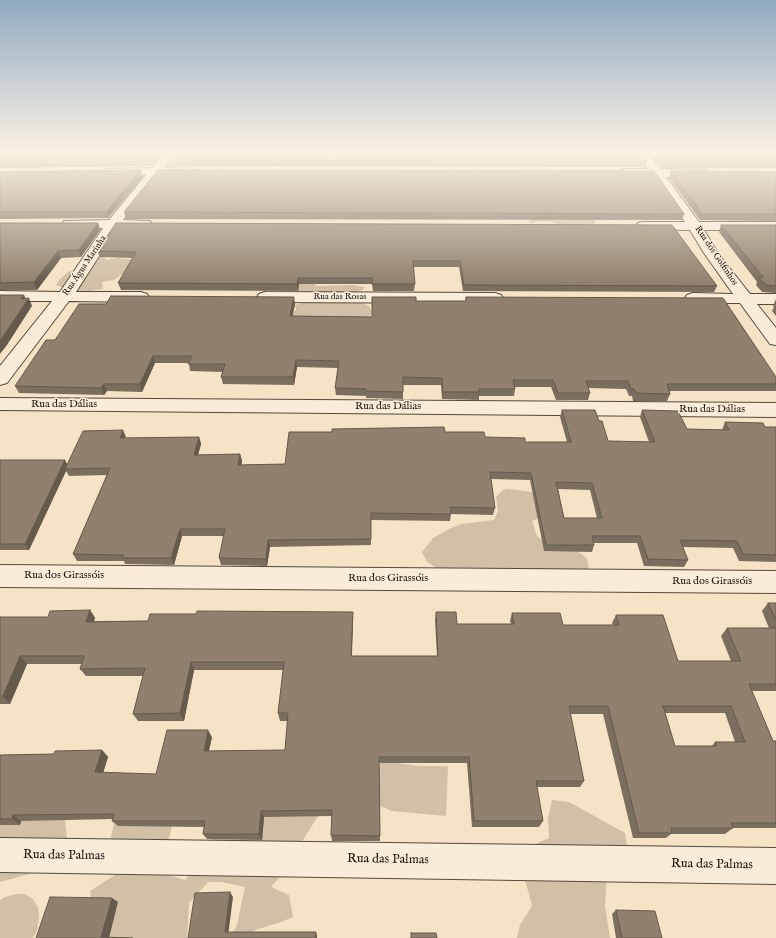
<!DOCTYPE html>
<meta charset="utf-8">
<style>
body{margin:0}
canvas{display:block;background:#f6e2c4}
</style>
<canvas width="776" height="938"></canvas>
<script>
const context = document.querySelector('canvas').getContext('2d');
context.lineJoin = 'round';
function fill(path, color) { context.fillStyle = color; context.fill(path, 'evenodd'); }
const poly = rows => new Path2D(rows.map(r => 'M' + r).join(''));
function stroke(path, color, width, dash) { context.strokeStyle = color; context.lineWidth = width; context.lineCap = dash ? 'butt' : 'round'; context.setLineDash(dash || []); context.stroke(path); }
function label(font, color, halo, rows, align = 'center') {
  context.font = font + ' "IM FELL English",serif'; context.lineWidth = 3; context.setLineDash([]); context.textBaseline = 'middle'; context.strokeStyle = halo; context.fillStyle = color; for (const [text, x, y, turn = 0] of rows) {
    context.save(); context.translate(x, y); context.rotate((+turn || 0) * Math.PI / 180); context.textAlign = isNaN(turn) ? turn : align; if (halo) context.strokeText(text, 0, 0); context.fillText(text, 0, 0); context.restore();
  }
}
const green = poly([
 [593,217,596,222,588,227,563,227,553,222,543,221,530,223,529,219,554,218,561,220,567,218],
 [97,254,103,255,106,260,117,258,136,260,129,272,122,274,114,280,102,282,103,289,90,291,74,300,67,289,56,285,60,279,68,272,98,261,96,257],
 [317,280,315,286,353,285,364,287,363,290,356,292,336,294,302,293,297,291,300,282],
 [311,301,360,302,369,306,372,312,370,316,360,320,286,322,296,309,295,305],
 [509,489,541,493,549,520,537,519,532,521,537,536,542,540,570,546,587,558,589,569,584,572,440,570,427,562,422,552,433,538,449,529,461,524,494,520,498,511,496,497,503,490],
 [381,761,420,766,448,766,446,816,392,811,371,802],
 [552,800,569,802,625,833,628,852,607,877,605,906,610,938,517,938,520,925,532,906,526,883,513,866,533,845,549,838,548,818],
 [64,811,67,839,51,868,0,882,0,816],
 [320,813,279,878,271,887,289,895,293,917,281,922,255,930,251,938,230,938,237,925,245,887,221,882,208,882,189,903,187,938,104,938,93,910,90,891,118,873,111,838,115,817,173,821,161,873,186,880,189,871,212,838,219,819],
 [16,894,25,894,33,899,38,907,39,918,37,930,33,938,0,938,0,900,5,897]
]);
const minor = poly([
 [164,153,176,153,164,168,187,167,191,168,193,171,191,174,187,175,159,175,123,220,150,221,152,224,150,227,117,228,76,292,141,292,147,294,149,297,147,300,141,302,69,301,7,383,0,385,0,366,52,301,0,301,0,291,60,292,103,228,69,228,64,227,62,224,64,221,109,220,146,175,111,176,107,175,105,172,107,169,152,168,164,153],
 [635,153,647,153,660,169,705,170,707,173,705,176,701,177,666,177,699,222,776,222,776,230,704,230,717,252,750,294,776,294,776,304,757,304,776,328,776,345,770,344,740,303,693,303,687,301,685,298,687,295,693,293,733,294,704,253,690,230,638,229,636,226,638,223,643,222,685,222,653,177,621,176,619,173,621,170,625,169,648,169,635,153],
 [265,292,495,293,501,295,503,298,501,301,495,303,265,302,259,300,257,297,259,294,265,292],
 [0,398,776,403,776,417,0,410,0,398],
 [0,565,776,571,776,593,0,587,0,565],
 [0,838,776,848,776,884,0,872,0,838]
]);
const wall = poly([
 [0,153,163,153,151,166,0,168],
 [648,153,776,153,776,168,661,168],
 [167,159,647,161,645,167,168,166],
 [671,171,776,172,776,221,700,220,669,178],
 [0,172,143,177,108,218,0,219],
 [124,212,684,214,682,220,126,219],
 [0,223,98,223,100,230,81,257,61,258,37,290,0,290],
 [116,223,717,286,714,292,463,291,459,267,413,267,415,284,414,291,373,291,372,284,299,284,298,291,121,290,118,283,133,258,100,257,97,251],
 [721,225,776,225,776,293,762,292,756,285,757,282,719,232],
 [466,297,776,377,776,391,670,391,670,394,667,401,633,401,632,396,629,396,626,389,588,388,590,393,588,400,556,400,551,387,515,387,515,389,514,396,479,396,479,400,442,399,441,385,403,385,403,399,366,398,366,396,336,395,335,388,338,368,297,367,294,385,223,384,221,377,223,372,190,371,189,363,155,363,142,392,107,391,104,395,19,393,15,386,55,340,295,304,292,316,372,317,416,301,465,301],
 [776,299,776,316,772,311,774,307,773,306],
 [562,410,599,421,608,441,649,442,640,417,642,410,687,429,722,430,725,422,765,427,776,427,776,562,739,561,733,548,683,547,688,560,684,567,644,566,637,543,594,543,594,545,592,552,544,551,530,480,491,479,495,508,493,515,451,514,450,521,371,520,371,545,270,547,267,566,221,565,219,558,224,536,182,536,174,565,125,564,124,561,77,561,73,554,107,475,69,476,66,471,29,550,0,550,0,460,65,460,67,464,123,430,125,438,199,437,201,444,198,455,240,454,242,461,241,465,285,464,445,432,525,442,567,442,560,417],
 [558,489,590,490,597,518,564,518],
 [768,603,776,603,776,691,752,691,773,741,776,741,776,828,733,828,725,834,671,834,666,838,633,838,603,714,570,714,584,781,580,787,537,787,543,821,539,827,472,827,467,763,379,763,380,841,332,841,331,835,332,816,264,817,262,840,207,839,203,834,204,827,118,826,112,821,112,819,21,821,20,825,0,825,0,755,54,754,102,750,108,757,103,773,156,774,212,737,209,751,285,750,288,721,280,721,278,713,283,670,194,670,184,721,138,721,133,714,143,676,86,676,80,669,82,664,27,664,10,704,0,704,0,617,48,617,90,610,95,618,94,621,353,620,352,656,437,656,435,620,436,612,457,624,511,624,510,621,512,613,563,625,613,625,612,623,616,615,678,661,731,661,721,636,727,628,769,628,762,611],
 [665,713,725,713,735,742,715,742,712,746,675,746],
 [616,910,662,938,616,938,612,914]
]);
const shadedWall = poly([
 [156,153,163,153,151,166,150,159],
 [141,170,143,177,108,218,106,212],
 [98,223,100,230,81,257,79,250],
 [58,251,61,258,37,290,34,282],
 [298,278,299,284,298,291,297,284],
 [24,295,27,302,29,298,32,306,7,345,0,354,0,341,21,299],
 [294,297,295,304,291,323,290,316],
 [153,356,155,363,142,392,140,384],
 [296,360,297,367,294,385,293,377],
 [104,384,107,391,104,395,101,388],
 [123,430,126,437,123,445,120,438],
 [199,437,201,444,196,462,194,455],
 [240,454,242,461,240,472,238,465],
 [65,460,68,467,65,469,66,471,29,550,25,544],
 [180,529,182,536,174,565,171,558],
 [268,540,270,547,267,566,266,559],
 [90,610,95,618,91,630,86,622],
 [353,612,353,620,351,664,351,656],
 [20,656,27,664,10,704,3,696],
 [191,662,194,670,184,721,180,713],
 [208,730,212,737,207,758,204,751],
 [102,750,108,757,101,779,95,772],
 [261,811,264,817,262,840,259,834],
 [13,815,21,821,20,825,12,819],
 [230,892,233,897,228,936,225,932],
 [112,898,118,902,109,938,101,937],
 [316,932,317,936,317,938,315,938]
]);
const building = poly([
 [0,153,156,153,150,159,0,161,0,153],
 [172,153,640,153,647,161,167,159,172,153],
 [655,153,776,153,776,162,663,161,655,153],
 [141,170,106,212,0,212,0,172,141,170],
 [158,170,654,171,684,214,124,212,158,170],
 [671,171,776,172,776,214,702,214,671,171],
 [0,223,98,223,79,250,58,251,34,282,0,283,0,223],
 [116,223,672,225,717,286,464,285,460,261,413,261,415,284,372,284,372,278,298,278,297,284,118,283,136,252,97,251,116,223],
 [721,225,776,225,776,286,766,285,759,278,763,277,721,225],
 [0,295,24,295,21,299,29,298,0,341,0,295],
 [111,296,294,297,290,316,372,317,372,297,416,297,416,301,466,301,466,297,723,298,776,377,776,384,667,384,670,394,636,393,634,389,631,389,628,381,586,381,590,393,558,393,553,380,513,380,515,389,479,389,479,392,443,392,442,378,403,377,403,392,366,391,366,389,335,388,339,361,296,360,293,377,221,377,225,364,188,364,192,356,153,356,140,384,104,384,101,388,15,386,46,340,55,340,79,304,106,304,111,296],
 [562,410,595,410,599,421,602,421,608,441,655,442,642,410,678,411,687,429,729,430,725,422,763,423,765,427,776,427,776,555,743,554,737,541,680,540,688,560,648,559,640,536,592,536,594,545,546,545,531,473,490,472,495,508,450,507,451,514,371,513,371,539,268,540,266,559,219,558,225,529,180,529,171,558,122,558,123,555,73,554,110,468,65,469,83,431,123,430,120,438,199,437,194,455,240,454,238,465,285,464,289,432,332,432,332,429,444,427,445,432,484,432,485,437,525,438,525,442,571,442,562,410],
 [556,482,592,483,602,518,564,518,556,482],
 [0,460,65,460,25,544,0,544,0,460],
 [768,603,776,603,776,620,768,603],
 [90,610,86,622,148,621,150,614,196,614,197,611,353,612,351,656,438,656,436,612,456,612,457,624,514,624,512,613,560,613,563,625,619,625,616,615,663,615,678,661,741,661,727,628,776,628,776,684,749,684,773,741,776,741,776,823,731,823,733,828,671,828,672,833,639,833,608,706,569,706,584,781,536,781,543,821,474,821,469,757,379,757,380,836,331,835,332,810,261,811,259,834,203,834,205,821,112,821,114,814,13,815,12,819,0,819,0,755,54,754,55,751,102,750,95,772,156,774,167,730,208,730,204,751,285,750,288,713,278,713,284,662,191,662,180,713,133,714,145,668,80,669,84,656,20,656,3,696,0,696,0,617,48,617,50,611,90,610],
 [663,706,731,706,745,742,715,742,717,746,675,746,663,706],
 [230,892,225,932,316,932,315,938,188,938,195,893,230,892],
 [50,897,112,898,101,937,133,938,36,938,50,897],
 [616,910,655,911,662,938,622,938,616,910],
 [411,933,436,933,437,938,411,938,411,933]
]);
const farStreetnames = [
 ["Rua dos Golfinhos",716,256,56],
 ["Rua Água Marinha",85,266,-56],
 ["Rua das Rosas",340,297]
];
const streetNames = [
 ["Rua das Dálias",64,405],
 ["Rua das Dálias",388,407],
 ["Rua das Dálias",712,410],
 ["Rua dos Girassóis",64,576],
 ["Rua dos Girassóis",388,579],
 ["Rua dos Girassóis",712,582]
];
const nearStreetnames = [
 ["Rua das Palmas",64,856,1],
 ["Rua das Palmas",388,860,1],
 ["Rua das Palmas",712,865,1]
];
fill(green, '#d2bfa5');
stroke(minor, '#56483c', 2);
fill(minor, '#f9ecd9');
fill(wall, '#7c6e5e');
fill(shadedWall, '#655a4c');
fill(building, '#90806d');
stroke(building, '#655a4c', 1);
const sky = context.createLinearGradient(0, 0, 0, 284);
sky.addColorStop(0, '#91aac1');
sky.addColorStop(0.54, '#fbf2e4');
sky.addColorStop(1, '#fbf2e400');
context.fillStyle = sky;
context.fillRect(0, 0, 776, 284);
label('9px', '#21150f', '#f9ecd9', farStreetnames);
label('11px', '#21150f', '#f9ecd9', streetNames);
label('13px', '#21150f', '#f9ecd9', nearStreetnames);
</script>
